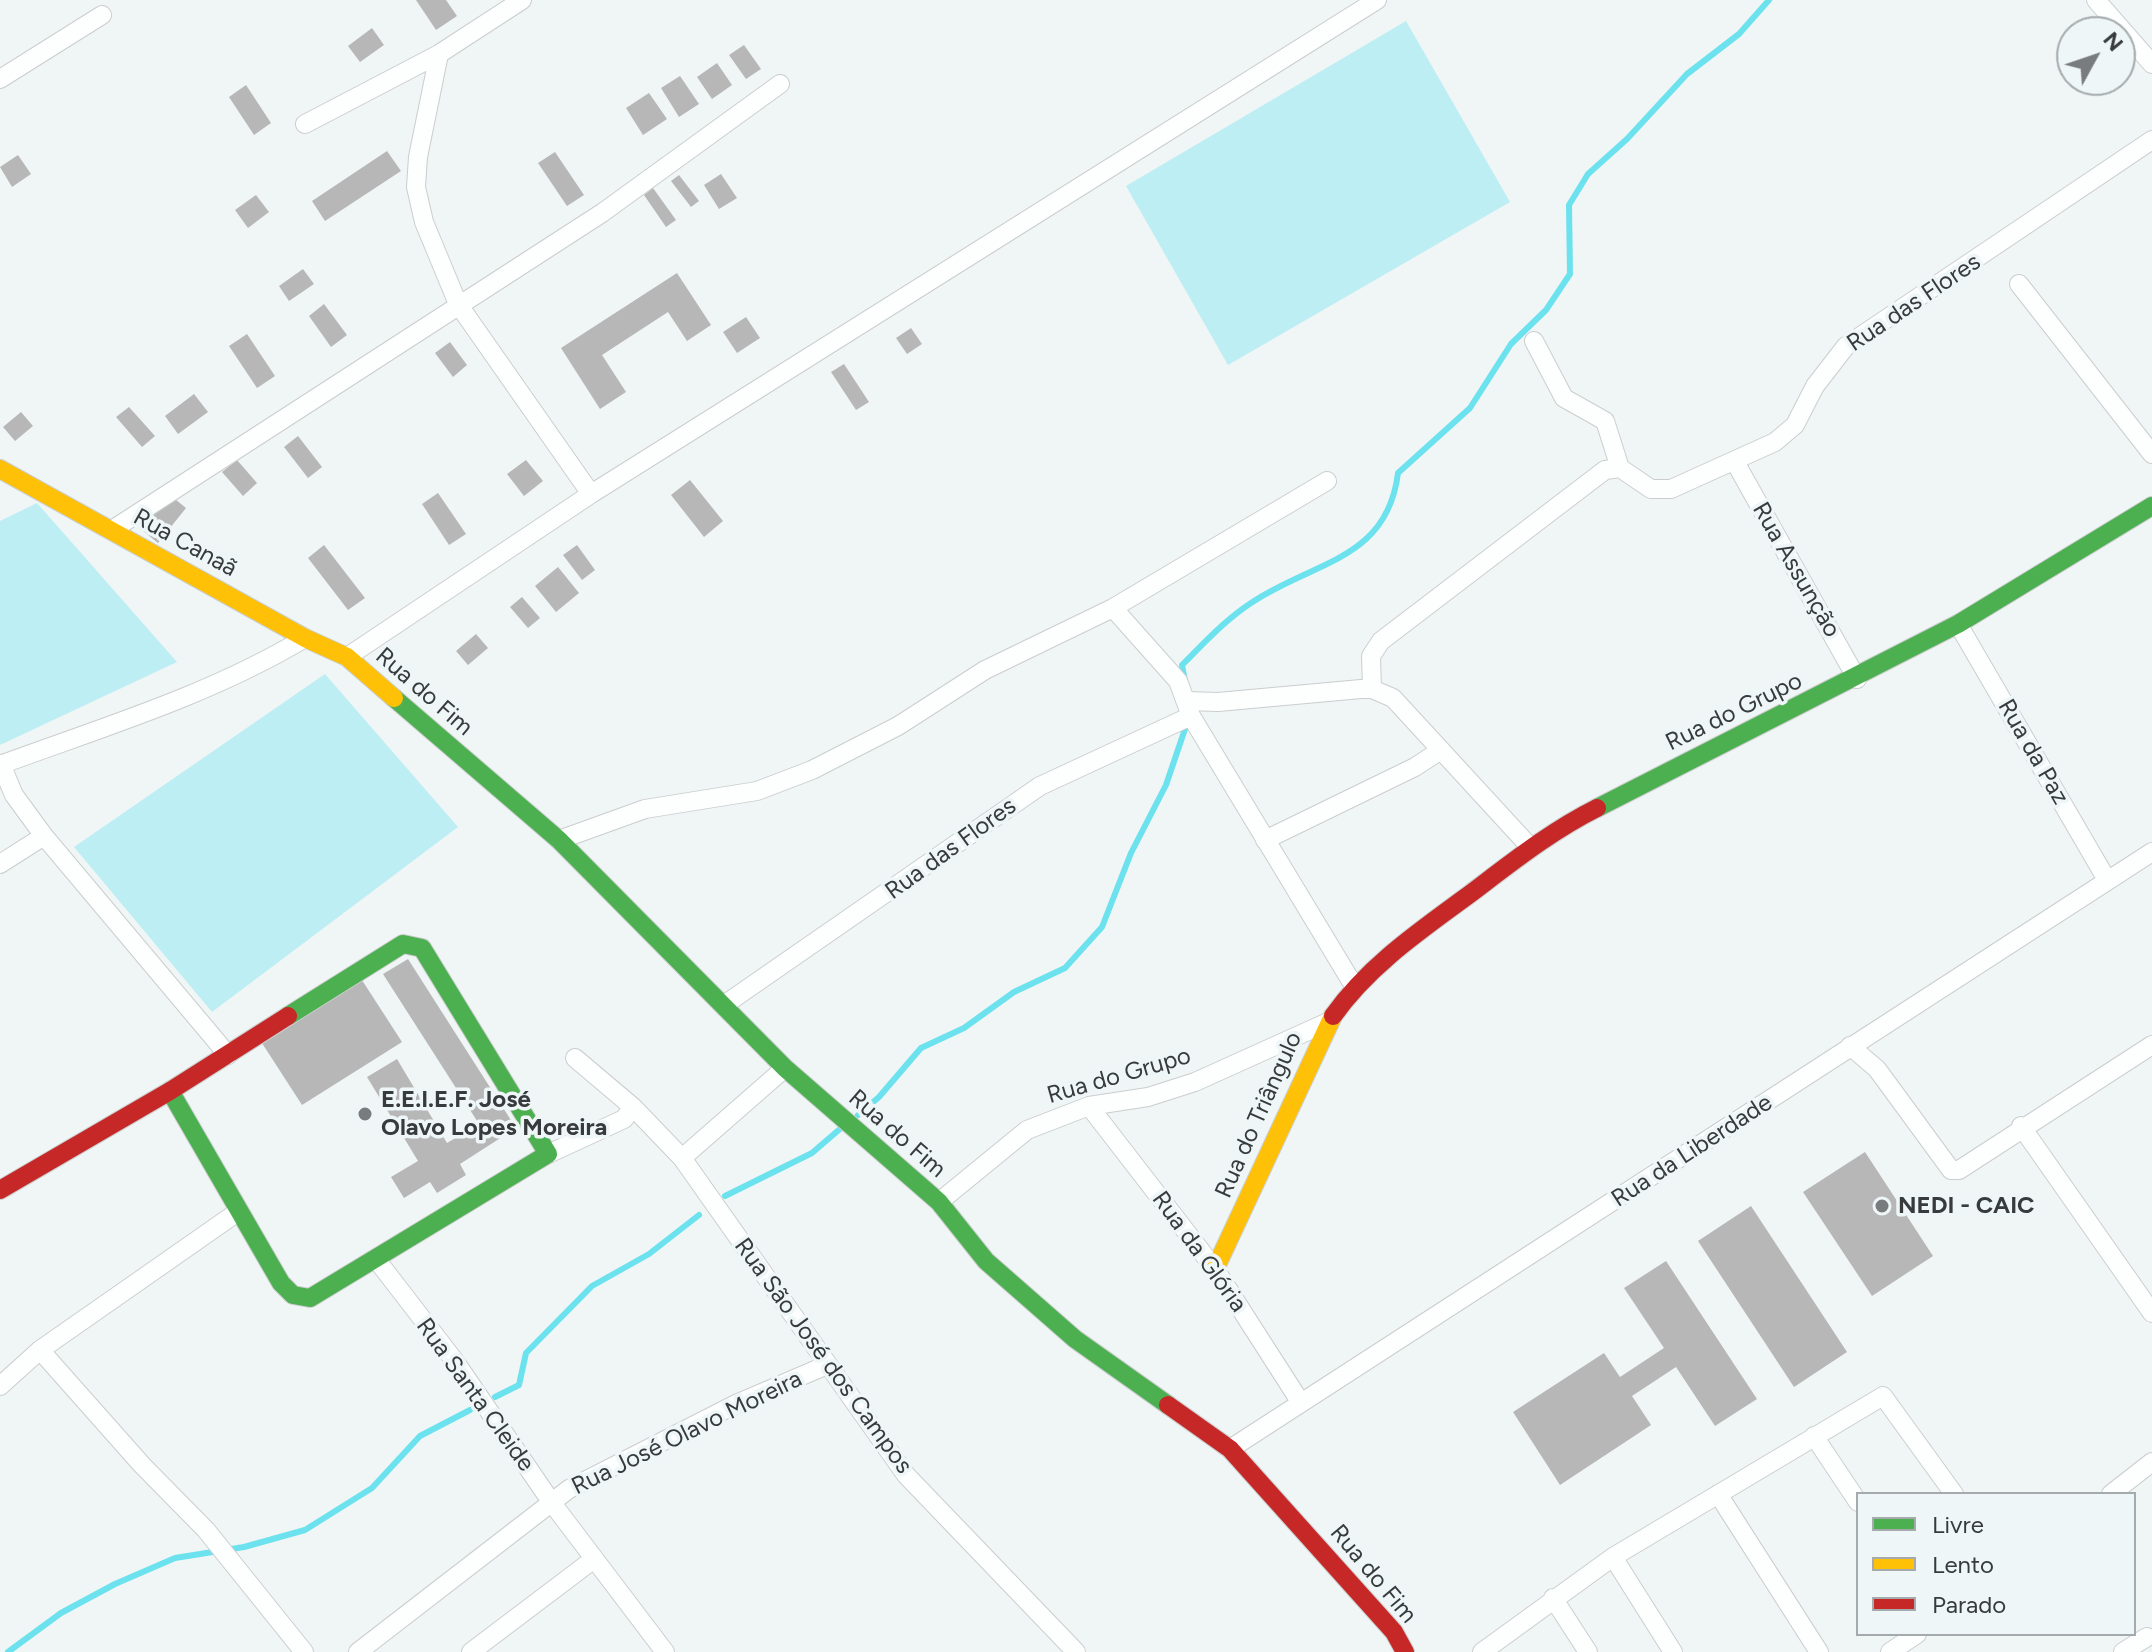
<!DOCTYPE html>
<html>
<head>
<meta charset="utf-8">
<style>
	body { margin:0 }
	#map { position:relative; width:2152px; height:1652px; overflow:hidden; background:#f0f5f5; font-family:Figtree,sans-serif }
	canvas { display:block }
	.legend { position:absolute; left:1856px; top:1492px; width:280px; height:144px; box-sizing:border-box; background:#eef6f7; border:2px solid #a5abac; margin:0; padding:10px 14px; list-style:none; font-size:24px; color:#383b3c }
	.legend li { display:flex; align-items:center; gap:16px; height:40px }
	.legend b { width:40px; border:2px solid #a5abac }
	.north { position:absolute; left:2056px; top:16px; width:80px; height:80px; box-sizing:border-box; background:#eef6f7; border:2px solid #a5abac; border-radius:50%; rotate:50deg; font-size:22px; font-weight:700; line-height:32px; text-align:center; color:#383b3c }
	.north::after { content:''; display:block; margin:auto; width:28px; height:36px; background:#787c7d; clip-path:polygon(50% 0,100% 100%,50% 72%,0 100%) }
</style>
</head>
<body>
<div id="map">
<canvas width="2152" height="1652"></canvas>
<ul class="legend">
<li><b style="height:10px;background:#4caf50"></b>Livre</li>
<li><b style="height:10px;background:#ffc107"></b>Lento</li>
<li><b style="height:10px;background:#c62828"></b>Parado</li>
</ul>
<div class="north">N</div>
</div>
<script>
const context = document.querySelector('canvas').getContext('2d');
context.lineJoin = 'round';
function paint(path, color) {
  context.fillStyle = color;
  context.fill(path, 'evenodd');
}
function strokePath(path, color, width, dash) {
  context.strokeStyle = color;
  context.lineWidth = width;
  context.lineCap = dash ? 'butt' : 'round';
  context.setLineDash(dash || []);
  context.stroke(path);
}
function label(font, color, halo, rows, align = 'center') {
  context.font = font + ' Figtree,sans-serif';
  context.lineWidth = 7;
  context.setLineDash([]);
  context.textBaseline = 'middle';
  context.strokeStyle = halo;
  context.fillStyle = color;
  for (const [text, x, y, turn = 0] of rows) {
    context.save();
    context.translate(x, y);
    context.rotate((+turn || 0) * Math.PI / 180);
    context.textAlign = isNaN(turn) ? turn : align;
    if (halo) context.strokeText(text, 0, 0);
    context.fillText(text, 0, 0);
    context.restore();
  }
}
paint(new Path2D(`
	M1406 21 1510 202 1228 365 1126 186Z
	M37 503 177 662 0 745V521Z
	M325 674 458 827 212 1012 74 847Z`), '#bdeef4');
strokePath(new Path2D(`
	M1185 681 1182 665C1204 643 1225 620 1251 603 1313 561 1387 561 1398 473L1470 408 1511 344 1546 310 1570 274 1569 205 1588 174 1627 139 1687 74 1739 34 1769 0
	M858 1115 879 1097 921 1048 964 1028 1014 992 1065 968 1102 927 1131 853 1166 785 1185 729
	M725 1196 812 1153 841 1128
	M495 1397 519 1385 526 1353 592 1286 649 1254 699 1215
	M8 1652 61 1613 115 1584 175 1558 244 1547 305 1530 372 1488 420 1436 470 1410`), '#6ce2ee', 6);
paint(new Path2D(`
	M416 0H446L457 16 436 30Z
	M372 28 384 45 360 62 348 46Z
	M744 45 761 69 746 79 729 55Z
	M717 63 732 85 712 99 697 77Z
	M680 76 699 104 679 117 661 88Z
	M246 85 271 123 254 135 229 97Z
	M649 93 667 119 643 135 626 108Z
	M387 151 401 171 325 221 312 201Z
	M555 152 584 195 567 206 538 163Z
	M18 155 31 174 12 187 0 167Z
	M721 174 737 198 719 209 704 185Z
	M679 175 699 201 691 207 671 181Z
	M653 188 676 220 666 227 644 195Z
	M256 195 269 212 248 228 235 210Z
	M303 269 314 284 289 301 279 286Z
	M677 273 711 325 687 341 668 312 602 355 626 392 600 409 561 348Z
	M324 304 347 335 331 347 309 316Z
	M746 317 760 338 737 353 723 332Z
	M911 328 922 344 907 354 896 338Z
	M247 334 275 376 257 388 229 346Z
	M450 342 467 365 453 377 435 353Z
	M844 364 869 402 856 410 831 372Z
	M194 394 208 412 178 434 165 416Z
	M129 407 155 436 142 447 116 417Z
	M21 412 33 426 15 441 3 427Z
	M298 436 322 467 308 478 284 447Z
	M237 460 257 483 243 496 222 472Z
	M526 460 543 481 524 496 507 474Z
	M690 480 723 521 704 537 671 495Z
	M438 493 466 534 449 545 422 504Z
	M170 495 186 508 158 543 142 530Z
	M324 545 365 598 348 610 308 558Z
	M577 545 595 570 582 580 563 555Z
	M558 567 579 593 556 612 535 586Z
	M522 597 540 618 528 628 510 607Z
	M476 634 488 648 468 665 456 651Z
	M408 959 516 1128 460 1164 466 1175 437 1193 430 1182 404 1198 391 1177 418 1161 367 1077 397 1059 447 1143 479 1124 383 974Z
	M360 977 402 1042 302 1105 260 1040Z
	M1865 1152 1933 1256 1872 1296 1803 1192Z
	M1751 1206 1847 1352 1794 1387 1698 1241Z
	M1666 1261 1757 1399 1715 1426 1676 1367 1632 1396 1651 1425 1560 1485 1513 1412 1604 1353 1620 1377 1664 1348 1624 1288Z`), '#b7b7b8');
const street = new Path2D(`
	M2096 0 2152 64
	M439 54 418 157 416 187 424 222 458 304 591 494
	M0 79 102 15
	M305 124 439 54 522 0
	M2019 284 2152 454
	M1534 341 1564 398 1605 421 1620 468
	M1735 462 1857 679
	M112 530 602 213 780 84
	M1113 608 1327 481
	M1958 624 2107 880
	M347 657 591 494 1377 0
	M1372 689 1371 656 1381 641 1605 470 1620 468 1651 489H1671L1775 442 1795 425 1815 386 1846 346 2152 140
	M1186 701 1218 702 1361 689H1372L1393 698 1531 848
	M1 764 14 795 44 836 228 1055
	M0 765C103 727 210 695 305 638
	M559 840 645 809 757 791 812 770 898 726 985 670 1113 608 1178 681 1191 716 1354 986
	M1265 840 1415 767 1441 750
	M0 864 44 836
	M724 1005 1040 786 1191 716
	M1850 1046 1877 1069 1951 1170H1959L2152 1045
	M575 1058 633 1107 682 1158 906 1475 1076 1652
	M1089 1106 1215 1269 1301 1403
	M2021 1126 2152 1313
	M548 1154 624 1119 633 1107
	M682 1158 785 1068
	M939 1202 1027 1130 1089 1106 1148 1097 1195 1082 1328 1022
	M376 1259 454 1360 552 1503 665 1652
	M40 1350 142 1465 206 1530 304 1652
	M0 1386 40 1350 239 1211
	M1814 1436 1858 1502
	M1230 1449 2152 852
	M1718 1494 1819 1652
	M2111 1494 2152 1462
	M1613 1557 1883 1396 1954 1494
	M1553 1598 1588 1652
	M358 1652 569 1489 736 1404 827 1365
	M471 1652 594 1559
	M1482 1652 1613 1557 1673 1652
	M1890 1652 1917 1634
	M2123 1652 2147 1637`);
const fast = new Path2D(`
	M394 698 559 840 785 1068 939 1202 986 1261 1075 1339 1168 1405
	M1597 808 1958 624 2152 506
	M170 1091 281 1283 293 1295 310 1298 548 1154 422 948 403 944 288 1016`);
const slow = new Path2D(`
	M0 469 305 638 347 657 394 698
	M1215 1269 1333 1016`);
const jam = new Path2D(`
	M1333 1016C1368 966 1421 930 1470 894 1511 863 1551 831 1597 808
	M0 1190 170 1091 288 1016
	M1168 1405 1230 1449 1394 1632 1405 1652`);
strokePath(street, '#cbcece', 20);
strokePath(fast, '#cbcece', 20);
strokePath(slow, '#cbcece', 20);
strokePath(jam, '#cbcece', 20);
strokePath(street, '#fdfefe', 18);
strokePath(fast, '#4caf50', 18);
strokePath(slow, '#ffc107', 18);
strokePath(jam, '#c62828', 18);
for (const [x, y, r, color] of [
	[365,1114,8,"#787c7d"],
	[1882,1206,8,"#787c7d"]
]) {
  const dot = new Path2D();
  dot.arc(x, y, r, 0, 2 * Math.PI);
  context.fillStyle = color;
  context.fill(dot);
  strokePath(dot, '#eef6f7', 3);
}
label('24px', '#383b3c', '#eef6f7', [
	["Rua das Flores",1914,303,-34],
	["Rua Canaã",185,543,29],
	["Rua Assunção",1796,570,60],
	["Rua do Fim",424,692,41],
	["Rua do Grupo",1734,712,-26],
	["Rua da Paz",2033,752,60],
	["Rua das Flores",951,849,-36],
	["Rua do Grupo",1119,1076,-16],
	["Rua do Triângulo",1259,1115,-66],
	["Rua do Fim",897,1134,41],
	["Rua da Liberdade",1692,1151,-33],
	["Rua da Glória",1199,1252,54],
	["Rua São José dos Campos",823,1356,54],
	["Rua Santa Cleide",475,1395,54],
	["Rua José Olavo Moreira",687,1433,-26],
	["Rua do Fim",1373,1574,50]
]);
label('bold 24px', '#383b3c', '#eef6f7', [
	["E.E.I.E.F. José",381,1100],
	["Olavo Lopes Moreira",381,1128],
	["NEDI - CAIC",1898,1206]
], 'left');
</script>
</body>
</html>
